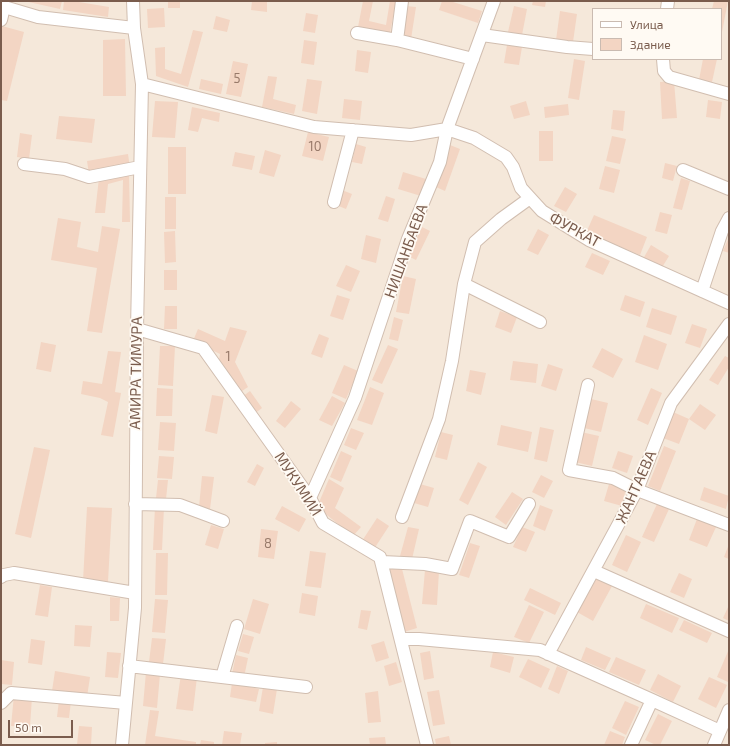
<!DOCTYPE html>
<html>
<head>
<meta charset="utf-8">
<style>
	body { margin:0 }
	#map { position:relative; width:730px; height:746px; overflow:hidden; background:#fdf6ec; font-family:"Exo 2",sans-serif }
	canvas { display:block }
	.frame { position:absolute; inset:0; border:2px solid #7a5c4d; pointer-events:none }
	.legend { position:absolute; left:592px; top:8px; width:130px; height:52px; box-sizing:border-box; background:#fffaf3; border:1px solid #cabbb1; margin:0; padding:5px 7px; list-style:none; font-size:12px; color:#7a5c4d }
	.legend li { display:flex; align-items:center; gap:8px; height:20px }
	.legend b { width:20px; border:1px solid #cabbb1 }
	.scale { position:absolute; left:8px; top:720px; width:65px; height:18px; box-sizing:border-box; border:2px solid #7a5c4d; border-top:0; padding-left:5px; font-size:12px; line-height:14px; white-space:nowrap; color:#7a5c4d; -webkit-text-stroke:3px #fffaf3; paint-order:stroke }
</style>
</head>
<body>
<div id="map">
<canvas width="730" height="746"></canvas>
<div class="frame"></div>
<ul class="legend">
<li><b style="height:5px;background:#fff"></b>Улица</li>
<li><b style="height:11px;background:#f3d5c3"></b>Здание</li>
</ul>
<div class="scale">50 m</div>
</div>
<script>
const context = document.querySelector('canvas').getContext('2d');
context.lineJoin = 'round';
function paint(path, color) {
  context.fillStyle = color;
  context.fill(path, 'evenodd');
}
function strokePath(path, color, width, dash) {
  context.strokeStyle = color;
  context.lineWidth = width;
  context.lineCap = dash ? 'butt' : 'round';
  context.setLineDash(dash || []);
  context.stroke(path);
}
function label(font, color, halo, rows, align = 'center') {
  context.font = font + ' "Exo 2",sans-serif';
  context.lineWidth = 3.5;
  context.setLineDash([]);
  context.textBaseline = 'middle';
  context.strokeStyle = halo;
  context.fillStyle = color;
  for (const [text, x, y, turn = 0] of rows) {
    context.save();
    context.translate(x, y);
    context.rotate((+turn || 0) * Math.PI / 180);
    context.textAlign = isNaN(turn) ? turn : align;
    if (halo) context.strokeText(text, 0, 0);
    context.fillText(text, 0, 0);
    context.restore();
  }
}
paint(new Path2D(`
	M1 1H729V745H1ZM593 9H721V59H593Z`), '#f5e8da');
paint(new Path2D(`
	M24 1H62L60 9Z
	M64 1H73L109 7 108 17 63 10Z
	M168 1H180V8H168Z
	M252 1H267V12L251 10Z
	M363 1H373L369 21 386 25 390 1H396L390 33 358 27Z
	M442 1H453V2L482 11 478 23 439 10Z
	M533 1H546L545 7 532 5Z
	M714 1H728L722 32 721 9H712Z
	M406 6 416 7 411 39 402 38Z
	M514 6 527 9 522 35 508 32Z
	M164 8 165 27 148 28 147 9Z
	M560 11 577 14 573 42 556 40Z
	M306 13 318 15 315 33 303 31Z
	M216 16 230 20 227 32 213 29Z
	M2 26 24 32 7 101 1 100Z
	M193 30 203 32 188 87 156 76 155 48 165 47V69L181 74Z
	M125 39 126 96H103V40Z
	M304 40 317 42 314 65 301 63Z
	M507 45 522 47 519 65 504 63Z
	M357 50 371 52 368 73 355 71Z
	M574 59 585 61 579 100 568 98Z
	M703 59H717L712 82 699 80Z
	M233 61 248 64 241 97 226 94Z
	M268 76 277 77 273 99 296 105 294 114 262 107Z
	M201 79 223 84 221 94 199 89Z
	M307 79 322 81 317 114 302 111Z
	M674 81 677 118 662 119 660 82Z
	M344 99 362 101 360 120 342 118Z
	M708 100 722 102 720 119 706 117Z
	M155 101 178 102 175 138 152 137Z
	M526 101 530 115 514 119 510 106Z
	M568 104 569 115 545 118 544 107Z
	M192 107 220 113 219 122 202 118 198 132 188 130Z
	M613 110 625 111 623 131 611 129Z
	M59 116 95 119 92 143 56 139Z
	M539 131H553V161H539Z
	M308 132 329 137 323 161 302 156Z
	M20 133 32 135 29 159 17 157Z
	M612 136 626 139 620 164 606 161Z
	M356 144 366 147 362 164 352 162Z
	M450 145 460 149 445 191 436 187Z
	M168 147H186V194H168Z
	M265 150 281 155 274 177 259 173Z
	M235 152 255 156 252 170 232 166Z
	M128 154 130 168 89 174 87 161Z
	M665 163 677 166 673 181 662 178Z
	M605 166 620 170 614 193 599 189Z
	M403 172 426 179 421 196 398 189Z
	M129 173 130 222H122L123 180 108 184 105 213H95L99 178Z
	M681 178 690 181 682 210 673 208Z
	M565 187 577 194 566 212 554 206Z
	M342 190 352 194 346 209 336 205Z
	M386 196 395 199 388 222 378 219Z
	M165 197H176V229H165Z
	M660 212 672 215 667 234 655 231Z
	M594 215 647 237 640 255 586 233Z
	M58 218 81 222 77 247 98 252 102 226 120 229 102 333 87 331 97 268 51 260Z
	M422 227 430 231 416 260 408 256Z
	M538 229 549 235 538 255 527 250Z
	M175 231 176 262 165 263 164 232Z
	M366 235 381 239 376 263 361 259Z
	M729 237V253L723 251Z
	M651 245 669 256 661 269 643 259Z
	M592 253 610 261 603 275 585 267Z
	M346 265 360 271 351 292 336 286Z
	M164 270H177V290H164Z
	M403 276 416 279 409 314 396 312Z
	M337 295 350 299 343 320 330 316Z
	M625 295 645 302 640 317 620 310Z
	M165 306H177V329H164Z
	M652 308 677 316 671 335 646 327Z
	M500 311 517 317 511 333 495 327Z
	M394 317 403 320 398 341 389 339Z
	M692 324 707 329 700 348 685 343Z
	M230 327 247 331 235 362 248 387 242 391 219 360 220 354 193 341 198 329 225 341Z
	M319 334 329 338 322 358 311 354Z
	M644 335 667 344 658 370 635 362Z
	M41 342 56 345 51 372 36 369Z
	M388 345 398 349 382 384 372 380Z
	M160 346H175L173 386 158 385Z
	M602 348 623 359 613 378 592 367Z
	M108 351 121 352 115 392 121 393 113 437 101 435 108 402 100 398 81 394 83 381 102 384Z
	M725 356 729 358V367L718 385 709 380Z
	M513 361 538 364 536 383 510 380Z
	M548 364 563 369 556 391 541 386Z
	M344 365 358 371 346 399 332 393Z
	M470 370 486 373 481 395 466 391Z
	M370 387 384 393 372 425 357 420Z
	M157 388 173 389 172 416H156Z
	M651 388 662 393 648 425 637 420Z
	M250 391 262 408 254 414 242 397Z
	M212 395 224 397 217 434 205 431Z
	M332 396 345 403 332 426 319 420Z
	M591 399 608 403 601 432 584 428Z
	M291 401 301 409 285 428 276 421Z
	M700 404 716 415 705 430 689 419Z
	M673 412 689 419 679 444 663 438Z
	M160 422 176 423 174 451 158 450Z
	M501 425 532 432 528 452 497 445Z
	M540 427 554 430 547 462 534 459Z
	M351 428 364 433 356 450 344 445Z
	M441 432 453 435 447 460 435 457Z
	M581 432 599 436 592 466 575 462Z
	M664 446 676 451 660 491 648 486Z
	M34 447 50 450 31 538 15 534Z
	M341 451 352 456 341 482 330 477Z
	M618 451 633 456 627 473 612 468Z
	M159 456 174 457 172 479 157 478Z
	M478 462 487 467 468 505 459 500Z
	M257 464 264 468 255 486 247 482Z
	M541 475 553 481 544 498 532 492Z
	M202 476 214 477 210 509 199 507Z
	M329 479 344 488 335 508 361 527 353 536 317 507Z
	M158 480H168L166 499 156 498Z
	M420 484 434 488 428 507 414 503Z
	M609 484 626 488 622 506 604 501Z
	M704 487 729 496 726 509 700 500Z
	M512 492 523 499 506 525 495 517Z
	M657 504 669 509 654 542 642 537Z
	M540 505 553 510 545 531 533 526Z
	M155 506 164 507 162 550H153Z
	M282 506 306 519 299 532 275 519Z
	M87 507 112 508 108 582 83 581Z
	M377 518 389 526 374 549 362 541Z
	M697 519 716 527 707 547 689 540Z
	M211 525 224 529 218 549 205 545Z
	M408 527 419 529 412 559 400 556Z
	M522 527 535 532 526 552 513 547Z
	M261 529 278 531 274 559 258 557Z
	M626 535 641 542 627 572 612 565Z
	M470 543 480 546 469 578 459 575Z
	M729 544V559L724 557Z
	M310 551 326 553 321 588 305 586Z
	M156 553H168L167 595H155Z
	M401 565 417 628 404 632 387 569Z
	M425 570 439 571 437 605 422 604Z
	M679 573 692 579 684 598 670 592Z
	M596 577 612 586 593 621 577 612Z
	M40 585 52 587 48 617 35 615Z
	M530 588 561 603 555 615 524 600Z
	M302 593 318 596 315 616 299 613Z
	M110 597 120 598 119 621H110Z
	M155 599 168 600 165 633 152 632Z
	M253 599 269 604 260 634 244 629Z
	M646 604 679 618 672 633 640 618Z
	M529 605 544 612 529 643 514 637Z
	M729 605V621L723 618Z
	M361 610 371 611 367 630 358 628Z
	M684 620 712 633 707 643 679 630Z
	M75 625 92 626 90 647 74 646Z
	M243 634 254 637 249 654 238 651Z
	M152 638 166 639 163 664 149 662Z
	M31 639 45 641 42 665 28 663Z
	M384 641 389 658 376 662 371 645Z
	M586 647 611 658 605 670 581 660Z
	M729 649V680L728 682 717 677Z
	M430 651 434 678 424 680 420 653Z
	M107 652 121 653 118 678 105 677Z
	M493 652 514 657 510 673 490 667Z
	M236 655 248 658 244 677 232 674Z
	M616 657 646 670 639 685 609 672Z
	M528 659 550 669 541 688 519 677Z
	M1 660 14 662 12 685 1 684Z
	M396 662 402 682 389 686 384 666Z
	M557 666 568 671 559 694 548 689Z
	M55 671 90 677 87 697 52 691Z
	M146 672 160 674 157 708 143 706Z
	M181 674 197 677 193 711 176 709Z
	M658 674 681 686 673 702 650 690Z
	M709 677 727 685 716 708 698 699Z
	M232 683 259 689 256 702 230 697Z
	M263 687 277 689 273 714 259 711Z
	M439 690 445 724 433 726 427 692Z
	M378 691 381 722 368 723 365 693Z
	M14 695 32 697 30 727 11 726Z
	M59 700 71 701 69 718 57 717Z
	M625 701 639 707 626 735 612 728Z
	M150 710 159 711 155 736 196 742V745H145Z
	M658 714 672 721 660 745H656L645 740Z
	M79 726 92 727 91 745H77Z
	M224 731 242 733 240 745H222Z
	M610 731 625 737 622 745H604Z
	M449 736 451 745H436L435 739Z
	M385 737 386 745H370L369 738Z
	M201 740 214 742V745H200Z
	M277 742V745H265V743Z`), '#f3d5c3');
const minor = new Path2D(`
	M1 6 38 17 134 28
	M667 9 668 1
	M1 20 4 7
	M357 33 397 40 473 59
	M482 35 567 47 593 49
	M397 40 402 1
	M663 59 664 71 669 77 729 94
	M142 84 314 127 411 135 447 129 474 138 506 157 513 167 521 188 542 211 589 240 729 303
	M24 164 65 169 89 177 140 167
	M683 170 729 189
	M530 198 501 219 475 242 464 284 540 322
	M334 202 353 130
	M702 291 722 231 729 218
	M137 329 203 348 310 498 323 523 380 557 427 745
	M588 385 569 470 613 478 637 490 729 525
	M310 498 355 398 408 239 440 162 447 129 494 1
	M135 504 180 505 223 521
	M402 517 439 419 452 361 464 284
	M382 562 425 564 452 569 470 521 509 537 529 504
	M594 571 729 631
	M1 577 4 575 14 573 135 593
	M401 639H419L540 650 652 700 720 731
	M548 654 637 490 671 403 729 324
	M129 666 306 687
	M222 677 237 626
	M1 703 11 693 126 703
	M122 745 135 608 137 329 142 84 134 28 133 1
	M631 745 652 700
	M714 745 729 710`);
strokePath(minor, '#d1beb0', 14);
strokePath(minor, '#fff', 12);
label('13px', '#987a6a', null, [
	["5",237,79],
	["10",315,147],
	["1",228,357],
	["8",268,544]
]);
label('15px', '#7a5c4d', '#fffaf3', [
	["ФУРКАТ",575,230,29],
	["НИШАНБАЕВА",406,251,-70],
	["АМИРА ТИМУРА",136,373,-89],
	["МУКУМИЙ",298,484,57],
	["ЖАНТАЕВА",636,487,-66]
]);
</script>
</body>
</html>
